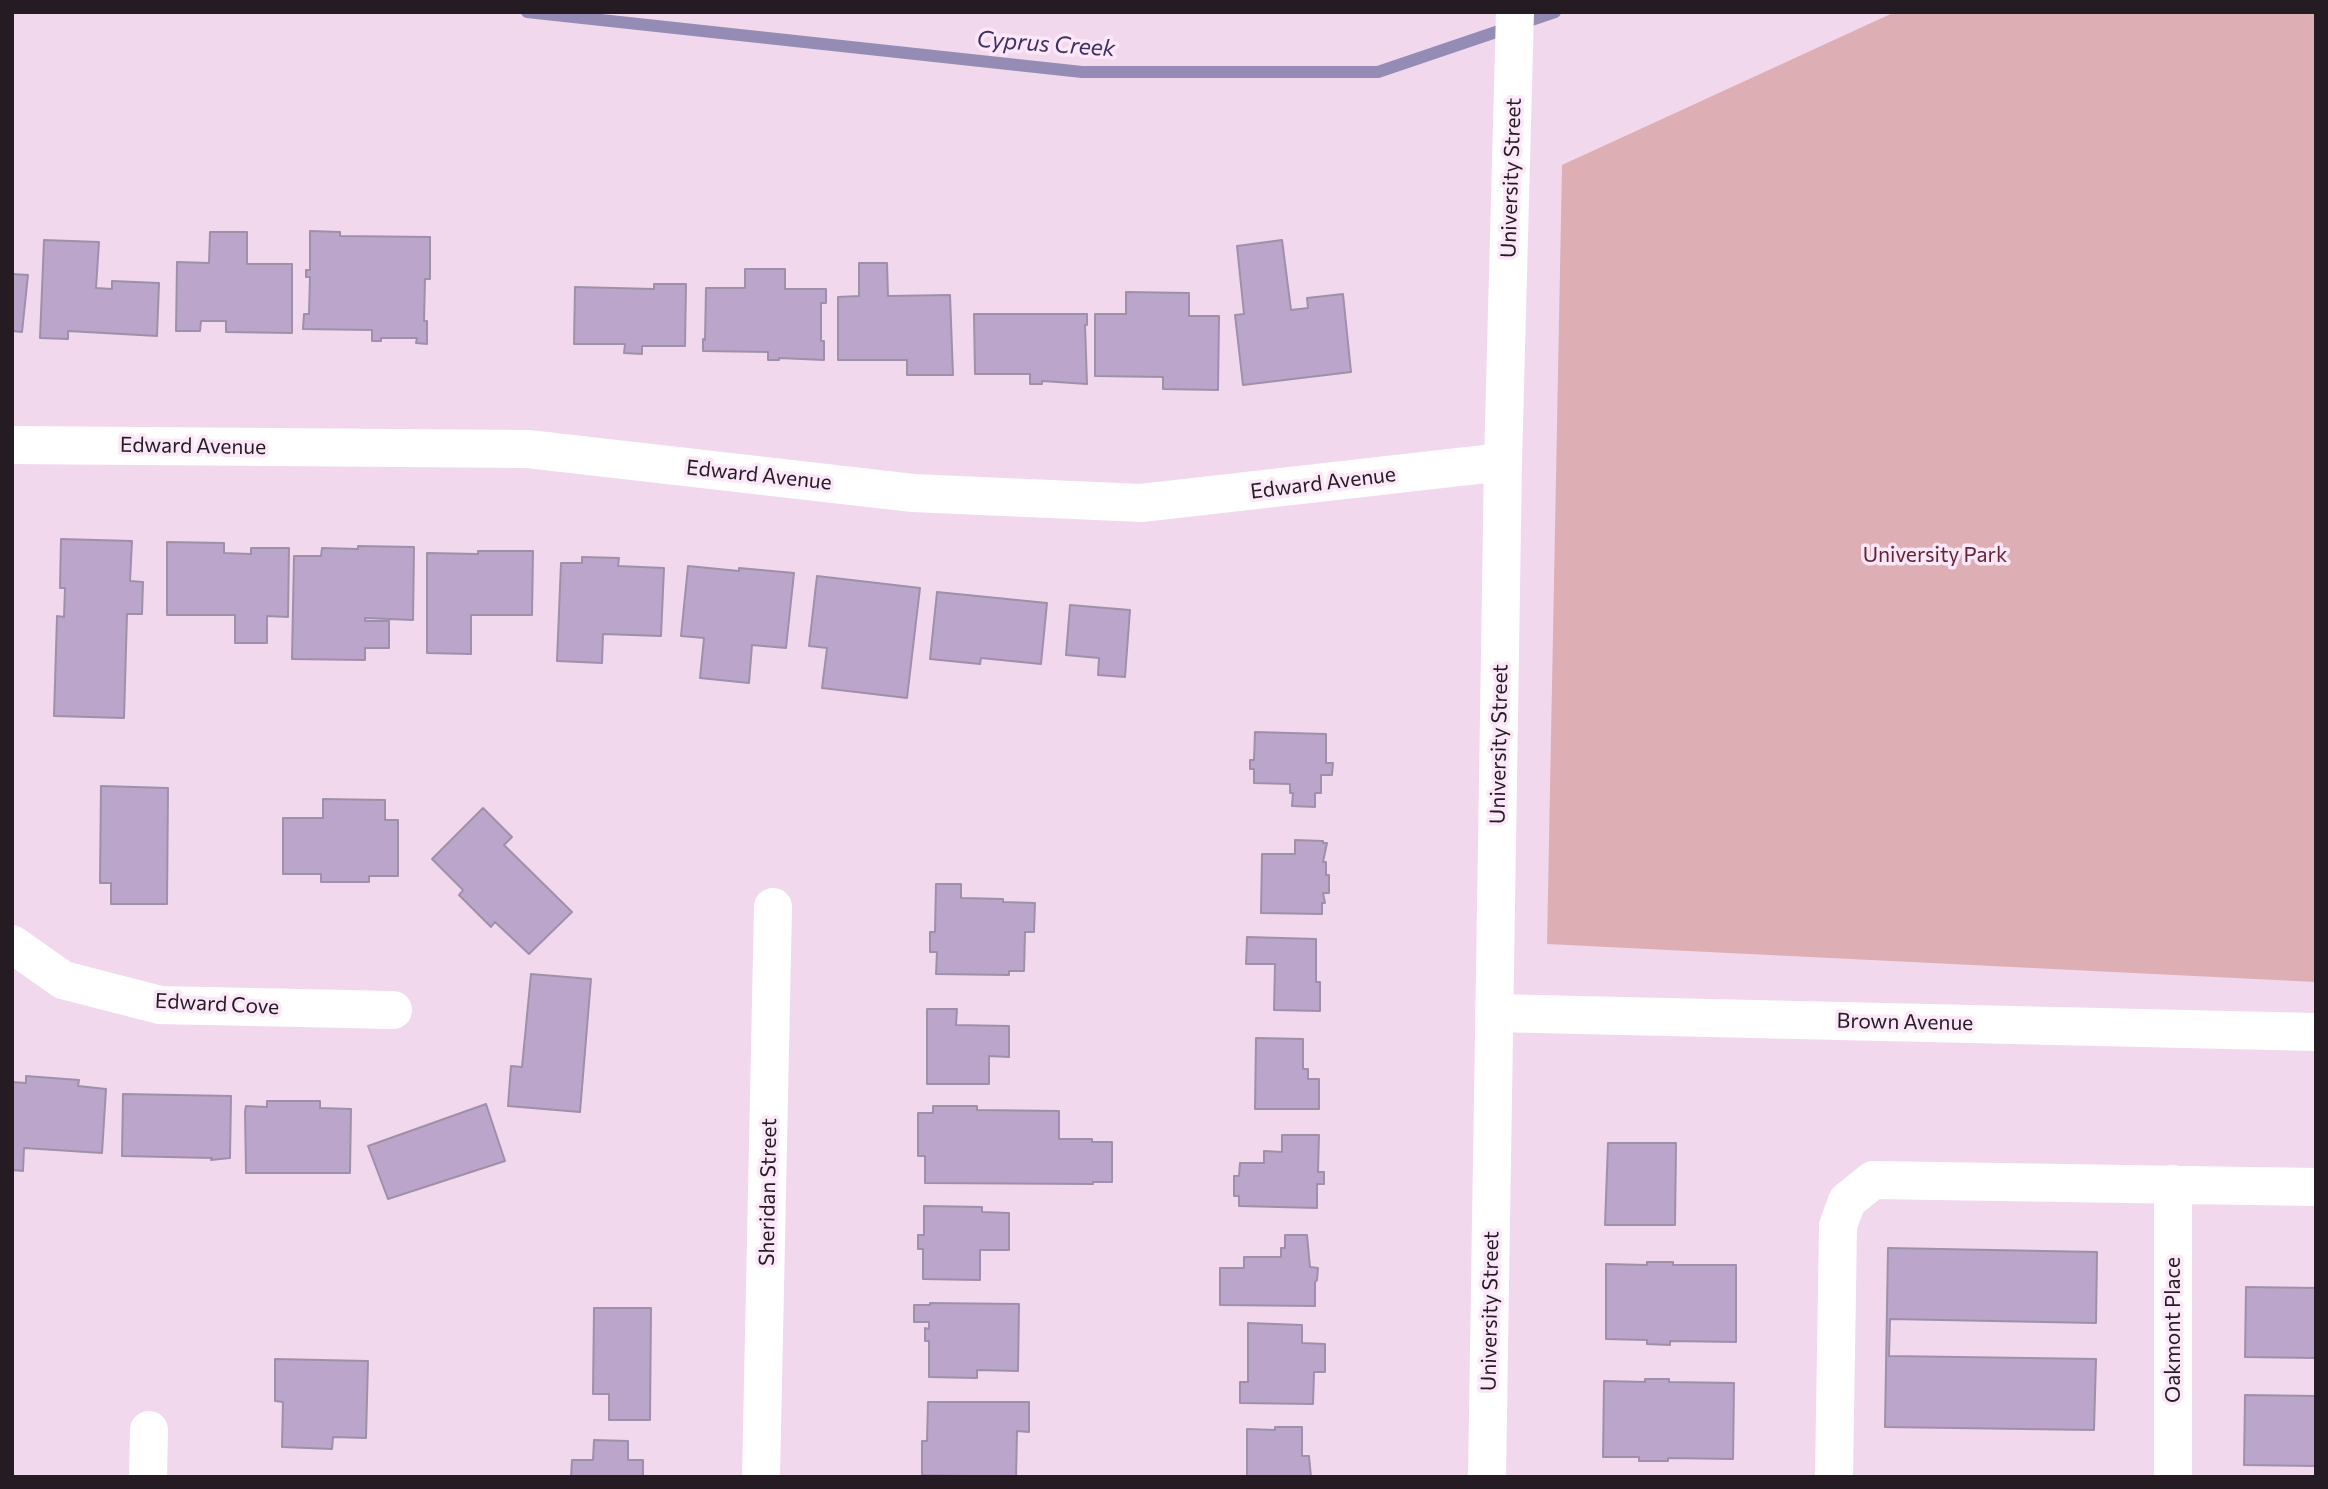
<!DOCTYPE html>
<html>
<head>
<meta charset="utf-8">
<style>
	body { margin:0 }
	#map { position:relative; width:2328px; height:1489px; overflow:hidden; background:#f2d8ed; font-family:Commissioner,sans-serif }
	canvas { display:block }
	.frame { position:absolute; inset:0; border:14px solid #241b23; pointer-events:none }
</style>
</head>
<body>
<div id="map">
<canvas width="2328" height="1489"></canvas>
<div class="frame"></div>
</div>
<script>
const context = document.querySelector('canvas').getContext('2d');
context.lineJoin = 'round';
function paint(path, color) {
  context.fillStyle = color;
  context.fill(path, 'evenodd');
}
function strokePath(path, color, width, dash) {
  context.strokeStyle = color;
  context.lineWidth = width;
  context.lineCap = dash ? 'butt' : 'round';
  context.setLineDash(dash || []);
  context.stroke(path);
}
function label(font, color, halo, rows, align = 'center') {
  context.font = font + ' Commissioner,sans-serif';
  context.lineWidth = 7;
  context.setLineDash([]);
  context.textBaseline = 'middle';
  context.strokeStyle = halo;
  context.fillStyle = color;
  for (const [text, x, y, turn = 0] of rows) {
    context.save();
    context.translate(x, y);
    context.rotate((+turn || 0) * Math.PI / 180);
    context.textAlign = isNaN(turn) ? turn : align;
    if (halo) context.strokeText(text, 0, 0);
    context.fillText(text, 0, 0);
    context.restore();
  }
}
paint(new Path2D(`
	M1895 12H2316V982L1547 944 1562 165Z`), '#ddaeb4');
strokePath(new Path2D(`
	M527 12 1082 72H1378L1555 12`), '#948cb4', 12);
const building = new Path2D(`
	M310 231 340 232V236L430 237V279H425L424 321H427V344L416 343 417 338H381V341H372V330L303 329 304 314H309L310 277H306V270H310Z
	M210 232H247V264H292V333L226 332V321H201L200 331H176L177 262 209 263Z
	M44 240 99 242 96 288 112 289V281L159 283 157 336 68 331V339L40 338Z
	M1282 240 1291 310 1308 308 1307 298 1343 294 1351 372 1243 385 1235 315 1244 314 1237 246Z
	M859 263H887L888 296 950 295 953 375H907V360H838V297L859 296Z
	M745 269H785V289H826V303H821V341H824V360L779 358V360H768V352L703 351V339L705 340 706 288H745Z
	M12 274 28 275 22 332 12 331Z
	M654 284H686L685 346H642V354L624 353 625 344H574L575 287 654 289Z
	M1126 292 1189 293V316H1219L1218 390 1163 389V377L1095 376V314H1126Z
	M974 314H1087V325H1085L1087 384 1042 381V384H1030V374H975Z
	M61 539 132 541 130 581 143 582 142 614H127L124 718 54 716 57 616 64 617 65 588H60Z
	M167 542 224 543V553L251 554V548H289L288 617 267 616V643H235V615H167Z
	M358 546 414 547 413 620 365 618V621H389V648H365V660L292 659 294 556H321L322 548 358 549Z
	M478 551H533L532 615H471V654L427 653V553L478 554Z
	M582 557 619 558 618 566 664 568 661 636 603 634 602 663 557 661 561 563H582Z
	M688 566 739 571V568L794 573 786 648 752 645 749 683 700 678 704 638 681 636Z
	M817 576 920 588 907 698 822 688 827 648 809 646Z
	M937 592 1047 603 1041 664 981 658 980 664 930 659Z
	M1070 605 1130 610 1125 677 1098 675 1099 658 1066 655Z
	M1255 732 1326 734V763H1333L1332 775H1321V793H1315V807L1292 806 1293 793H1290V784L1254 783V769H1250V760H1254Z
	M101 786 168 788 167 904H111V883H100Z
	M323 799 385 800V820H398V876H369V882H321V874H283V818H323Z
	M483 808 512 837 504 845 572 912 529 954 495 922 491 927 459 895 463 890 432 859Z
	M1295 840 1323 841V843H1327L1323 862H1326V875H1329V893H1323L1325 903H1322V914L1261 913 1262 854H1295Z
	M936 884H961V898L1003 899V902L1035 903 1034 932H1025L1024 971H1009V975L936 974 937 952H930V932H935Z
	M1247 937 1316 939V982H1320V1011L1274 1010 1275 964H1246Z
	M531 974 591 979 580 1112 508 1106 511 1066 522 1067Z
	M927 1009H957L956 1025 1009 1026V1057L989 1056V1084H927Z
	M1256 1038 1303 1039V1069H1308V1079H1319V1109H1255Z
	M26 1076 79 1080 78 1086 106 1089 102 1153 24 1148 23 1171 12 1170V1082L26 1083Z
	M123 1094 231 1096 230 1158 211 1160 212 1158 122 1156Z
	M267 1101H320V1108L351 1109 350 1173H246L245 1112 246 1106 267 1107Z
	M486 1104 505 1161 388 1199 368 1146Z
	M933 1106H977V1110L1059 1111V1139H1092V1142H1112V1182H1093V1184L925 1183V1156H918V1113H933Z
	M1282 1135H1319L1318 1172H1324V1184H1317V1208L1239 1206V1196H1234V1176H1239L1240 1163H1264V1151L1282 1152Z
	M1608 1143H1676L1675 1225H1605Z
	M924 1206 982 1207V1212L1009 1213V1250H980V1280L923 1279V1249H918V1235H924Z
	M1285 1235H1307L1310 1267 1318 1268 1317 1280 1315 1282V1306L1220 1305V1268H1244V1257H1281V1248H1285Z
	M1888 1248 2097 1252 2096 1323 1890 1319 1889 1356 2096 1359 2094 1430 1885 1427Z
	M1647 1262H1673V1265H1736V1342L1670 1341V1345L1647 1344V1340L1606 1339V1264L1647 1265Z
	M2246 1287 2316 1288V1358L2245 1357Z
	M930 1303 1019 1304 1018 1371 977 1370V1378L929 1377V1341H925V1328L929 1329V1322H914V1305H930Z
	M594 1308H651L650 1420H609V1394H593Z
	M1248 1323 1302 1325V1343L1325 1344V1372H1314L1313 1404 1240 1403V1382H1248Z
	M275 1359 368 1361 366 1438 333 1437 332 1449 282 1447 283 1402 275 1401Z
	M1645 1379H1669V1382L1734 1383 1733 1459 1668 1458V1461H1639V1457H1603L1604 1381 1645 1382Z
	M2245 1395 2316 1396V1466L2244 1465Z
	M928 1402H1029V1432L1017 1431 1016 1477 922 1475V1441H927Z
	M1275 1427H1302V1456H1309L1311 1477H1247V1429L1275 1430Z
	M594 1440 628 1441V1460H643V1477H571L572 1460H593Z`);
paint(building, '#bca5cb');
strokePath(building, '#9f90a9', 2);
strokePath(new Path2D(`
	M12 445 528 449 913 493 1141 503 1503 462
	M12 944 63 980 160 1005 393 1010
	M1494 1013 2316 1032
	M148 1477 149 1430
	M761 1477 773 907
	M1834 1477 1838 1226 1847 1201 1873 1180 2316 1187
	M2173 1477V1184`), '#fff', 38);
strokePath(new Path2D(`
	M1487 1477 1503 462 1515 12`), '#fff', 38);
label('21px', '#241b23', '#fce7f8', [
	["University Street",1511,178,-88],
	["Edward Avenue",193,446,1],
	["Edward Avenue",759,475,6],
	["Edward Avenue",1323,483,-7],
	["University Street",1499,744,-89],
	["Edward Cove",217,1004,3],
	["Brown Avenue",1905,1022,1],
	["Sheridan Street",768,1192,-89],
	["University Street",1490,1311,-89],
	["Oakmont Place",2173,1330,-90]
]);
label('21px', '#622531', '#fce7f8', [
	["University Park",1935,555]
]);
label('italic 23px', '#3e3065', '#fce7f8', [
	["Cyprus Creek",1046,44,4]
]);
</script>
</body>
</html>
